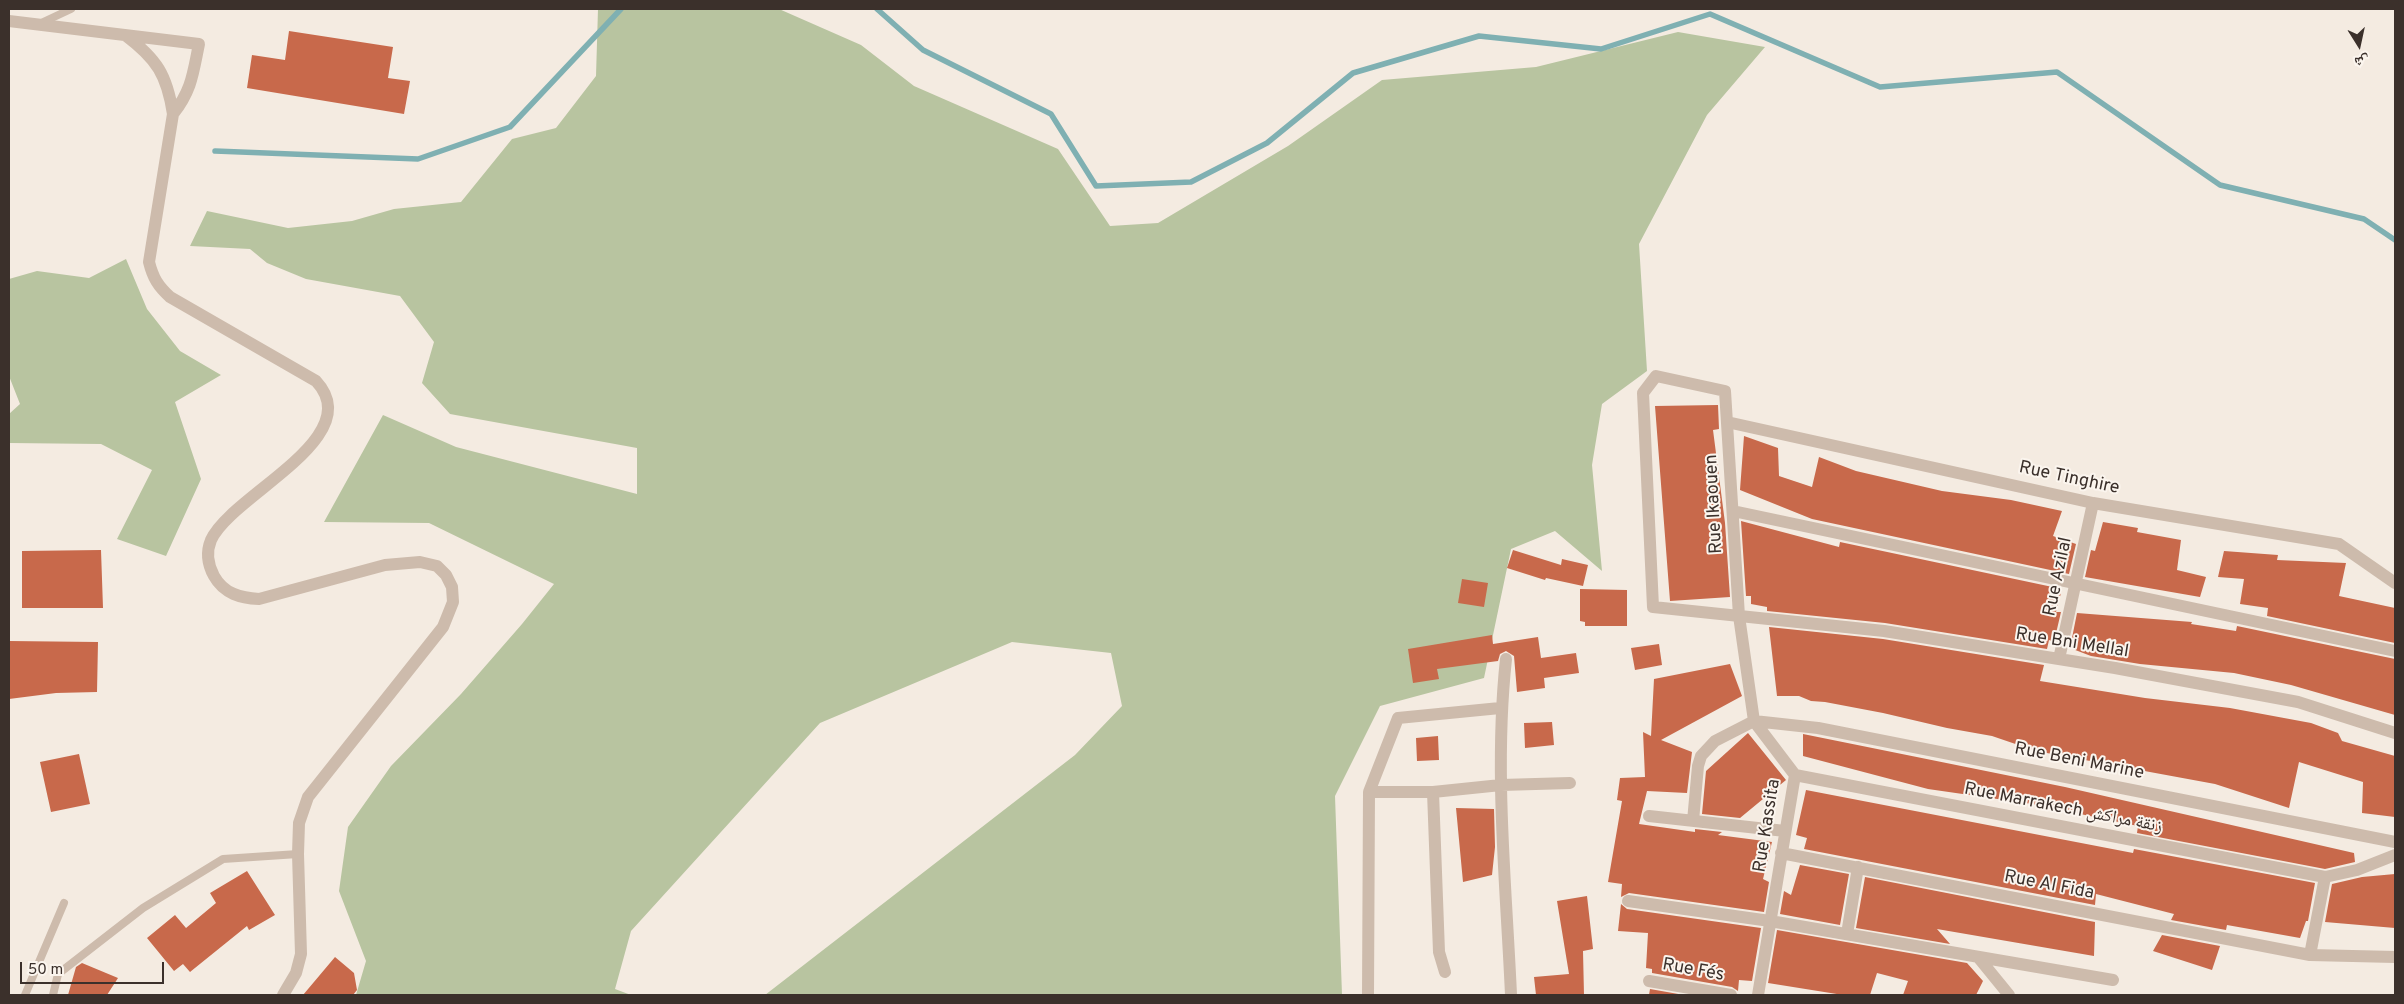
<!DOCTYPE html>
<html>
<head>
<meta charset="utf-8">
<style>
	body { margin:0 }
	#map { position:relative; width:2404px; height:1004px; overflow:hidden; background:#f4ebe1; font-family:Overpass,"Noto Naskh Arabic",sans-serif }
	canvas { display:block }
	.frame { position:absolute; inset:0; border:10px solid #3b302b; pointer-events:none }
	.north { position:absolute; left:2334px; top:20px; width:50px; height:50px; -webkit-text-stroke:4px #fbf5ee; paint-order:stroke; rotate:170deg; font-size:14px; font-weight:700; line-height:20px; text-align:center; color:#3b302b }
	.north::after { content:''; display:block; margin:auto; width:18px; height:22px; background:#3b302b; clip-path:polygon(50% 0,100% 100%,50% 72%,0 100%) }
	.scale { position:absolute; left:20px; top:962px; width:144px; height:22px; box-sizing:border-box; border:2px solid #3b302b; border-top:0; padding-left:6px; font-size:15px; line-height:18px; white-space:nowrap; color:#3b302b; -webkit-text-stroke:4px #fbf5ee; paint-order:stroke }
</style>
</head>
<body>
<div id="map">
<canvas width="2404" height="1004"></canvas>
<div class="frame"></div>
<div class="north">ش</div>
<div class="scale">50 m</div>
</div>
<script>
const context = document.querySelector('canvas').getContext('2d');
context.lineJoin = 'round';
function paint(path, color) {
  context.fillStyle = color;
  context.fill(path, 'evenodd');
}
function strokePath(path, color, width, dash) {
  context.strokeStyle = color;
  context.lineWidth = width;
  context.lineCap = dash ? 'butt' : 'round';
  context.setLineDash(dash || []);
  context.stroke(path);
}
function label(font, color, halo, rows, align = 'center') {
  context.font = font + ' Overpass,"Noto Naskh Arabic",sans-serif';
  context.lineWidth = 4;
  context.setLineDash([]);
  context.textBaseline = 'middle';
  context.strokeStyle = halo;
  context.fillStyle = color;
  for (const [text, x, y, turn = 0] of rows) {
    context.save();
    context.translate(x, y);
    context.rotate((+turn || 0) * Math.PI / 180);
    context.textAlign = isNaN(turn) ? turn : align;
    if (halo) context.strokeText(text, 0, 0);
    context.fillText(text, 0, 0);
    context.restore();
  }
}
paint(new Path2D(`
	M598 9H779L861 45 914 86 1058 149 1110 226 1158 223 1288 146 1382 80 1536 67 1678 32 1765 47 1707 115 1639 244 1647 371 1602 404 1592 465 1602 571 1555 531 1511 549 1484 678 1380 706 1335 796 1342 995H765L1075 755 1122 706 1111 653 1012 642 820 723 631 931 615 989 631 995H356L366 961 339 891 348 827 391 766 461 694 522 624 554 584 429 523 324 522 383 415 456 447 637 494V448L450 414 422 383 434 342 400 296 306 279 267 263 250 249 190 246 207 211 288 228 352 221 394 209 461 202 512 139 556 128 596 76Z
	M126 259 147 309 180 351 221 375 175 402 201 479 166 556 117 539 152 470 101 444 9 443V414L20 404 9 376V279L37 271 89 278Z`), '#b8c4a0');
strokePath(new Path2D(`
	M877 9 923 50 1051 114 1096 186 1191 182 1267 143 1353 73 1479 36 1601 49 1710 14 1880 87 2057 72 2220 185 2364 219 2395 240
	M215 151 418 159 510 127 621 9`), '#7fb0b2', 5.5);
paint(new Path2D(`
	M289 31 393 47 388 78 410 81 404 114 247 88 252 55 285 60Z
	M1718 405 1719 429 1713 430 1725 523 1730 597 1670 601 1655 406Z
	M1744 436 1778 448 1779 476 1812 487 1819 457 1856 471 1942 491 2011 500 2062 511 2053 536 2076 544 2069 574 1812 519 1740 490Z
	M1741 521 1839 547 1840 542 2062 589 2056 612H2061L2054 642 2049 640 2047 649 1885 623 1767 611V607L1751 604V596H1746Z
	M2103 522 2138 528 2137 532 2181 540 2177 570 2206 577 2200 597 2085 577 2091 550 2095 551Z
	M101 550 103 608H22V551Z
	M1513 550 1561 565 1562 559 1588 565 1583 586 1546 578 1545 580 1507 568Z
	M2224 551 2278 555 2277 560 2346 563 2339 596 2395 608V643L2267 616 2268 608 2240 604 2244 579 2218 577Z
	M1462 579 1488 583 1484 607 1458 603Z
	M1580 589 1627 590V626H1585V622L1580 621Z
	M2077 613 2192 622 2191 624 2236 631 2237 626 2395 659V715L2291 685 2234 673 2140 664 2091 656 2070 648Z
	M1769 627 1883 639 2044 665 2040 681 2145 698 2230 708 2311 723 2338 733 2342 741 2395 756V817L2362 813 2363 782 2299 762 2289 808 2215 784 2036 751 1992 736 1947 728 1883 713 1825 702 1811 701 1799 696H1777Z
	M1492 635 1493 644 1538 637 1541 658 1576 653 1579 673 1544 678 1545 688 1517 692 1514 656 1506 651 1500 654 1498 661 1437 669 1439 679 1413 683 1408 649Z
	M9 641 98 642 97 692 56 693 9 699Z
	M1659 644 1662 665 1635 670 1631 648Z
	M1730 664 1742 696 1661 740 1692 752 1687 793 1647 791 1639 824 1695 832V829L1722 832 1718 835 1772 842 1763 879 1769 882 1764 912 1629 893 1621 897 1622 884 1608 882 1622 801 1617 800 1620 778 1645 777 1643 732 1651 736 1654 679Z
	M1552 722 1554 745 1525 748 1524 723Z
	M1748 733 1786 780 1740 818 1702 814 1706 771Z
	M1803 734 2065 787 2354 853 2355 862 2325 869 2137 833 2138 826 2032 804 1928 789 1803 756Z
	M1438 736 1439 760 1417 761 1416 738Z
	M79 754 90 804 51 812 40 762Z
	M1806 790 2133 853 2134 849 2315 883 2308 921H2306L2300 938 2227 925 2226 930 2171 920 2174 914 2096 894 2095 905 1804 849 1807 838 1796 835Z
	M1456 808 1494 809 1495 847 1492 875 1463 882Z
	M1800 865 1849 874 1840 925 1780 914 1784 891 1791 895Z
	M247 871 275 915 249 930 247 926 190 972 183 964 174 971 147 938 175 915 186 928 216 903 210 893Z
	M2395 874V928L2325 922 2332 884 2362 877Z
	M1865 877 2095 922 2094 956 1937 929 1950 944 1856 928Z
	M1587 896 1593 949 1583 951 1584 995H1536L1534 977 1569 974 1557 901Z
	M1621 904 1627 909 1761 928 1752 981 1739 980 1738 991 1732 987 1652 973V969L1646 968 1648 933 1618 931Z
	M1777 930 1967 963 1983 981 1976 995H1903L1908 981 1877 973 1870 995H1843L1768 983Z
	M2162 935 2220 946 2212 970 2153 951Z
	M335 957 354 973 357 990 353 995H303Z
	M82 963 118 978 107 995H68L76 967Z
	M1650 989 1684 995H1649Z`), '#c8694b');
strokePath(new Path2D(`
	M39 24 71 9
	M25 995 64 903
	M53 995 58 974 143 908 223 859 298 854`), '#cdbbac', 8);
strokePath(new Path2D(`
	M9 21 199 44C193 73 192 90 173 114
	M125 35C157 59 167 75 173 114L149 262C153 278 158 286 170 297L316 381C369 438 231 495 211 540 206 552 208 565 214 576 224 594 241 598 259 599L385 565 420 562 437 566 446 575 452 587 453 602 443 627 308 797 299 823 298 854 301 954 296 973 283 995
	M1727 422 2093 503 2339 544 2395 583
	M1733 511 2395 651
	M1506 659C1494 770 1506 883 1511 995
	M2059 659 2093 503
	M1795 775 2325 877 2357 870 2395 855
	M1369 792 1398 718 1500 708
	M1433 792 1439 952 1445 972
	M1649 816 1785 831
	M1693 821 1698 766 1701 756 1715 741 1754 721 1818 728 2395 842
	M1781 853 2310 955 2395 957
	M1628 901 1770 921 2113 980
	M1847 934 1858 867
	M2310 955 2325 877
	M1978 957 2009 995
	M1649 981 1731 995
	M1368 995 1369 792H1433L1501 785 1570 783
	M1758 995 1795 775 1754 721 1739 616 1725 391 1656 376 1643 393 1653 607 1884 631 2115 668 2298 702 2395 733`), '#cdbbac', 12);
label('18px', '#3b302b', '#fbf5ee', [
	["Rue Tinghire",2069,479,12],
	["Rue Ikaouen",1715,504,-93],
	["Rue Azilal",2059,577,-78],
	["Rue Bni Mellal",2072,644,9],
	["Rue Beni Marine",2079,762,11],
	["Rue Marrakech زنقة مراكش",2063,809,11],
	["Rue Kassita",1768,826,-81],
	["Rue Al Fida",2049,886,11],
	["Rue Fés",1693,971,10]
]);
</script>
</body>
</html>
